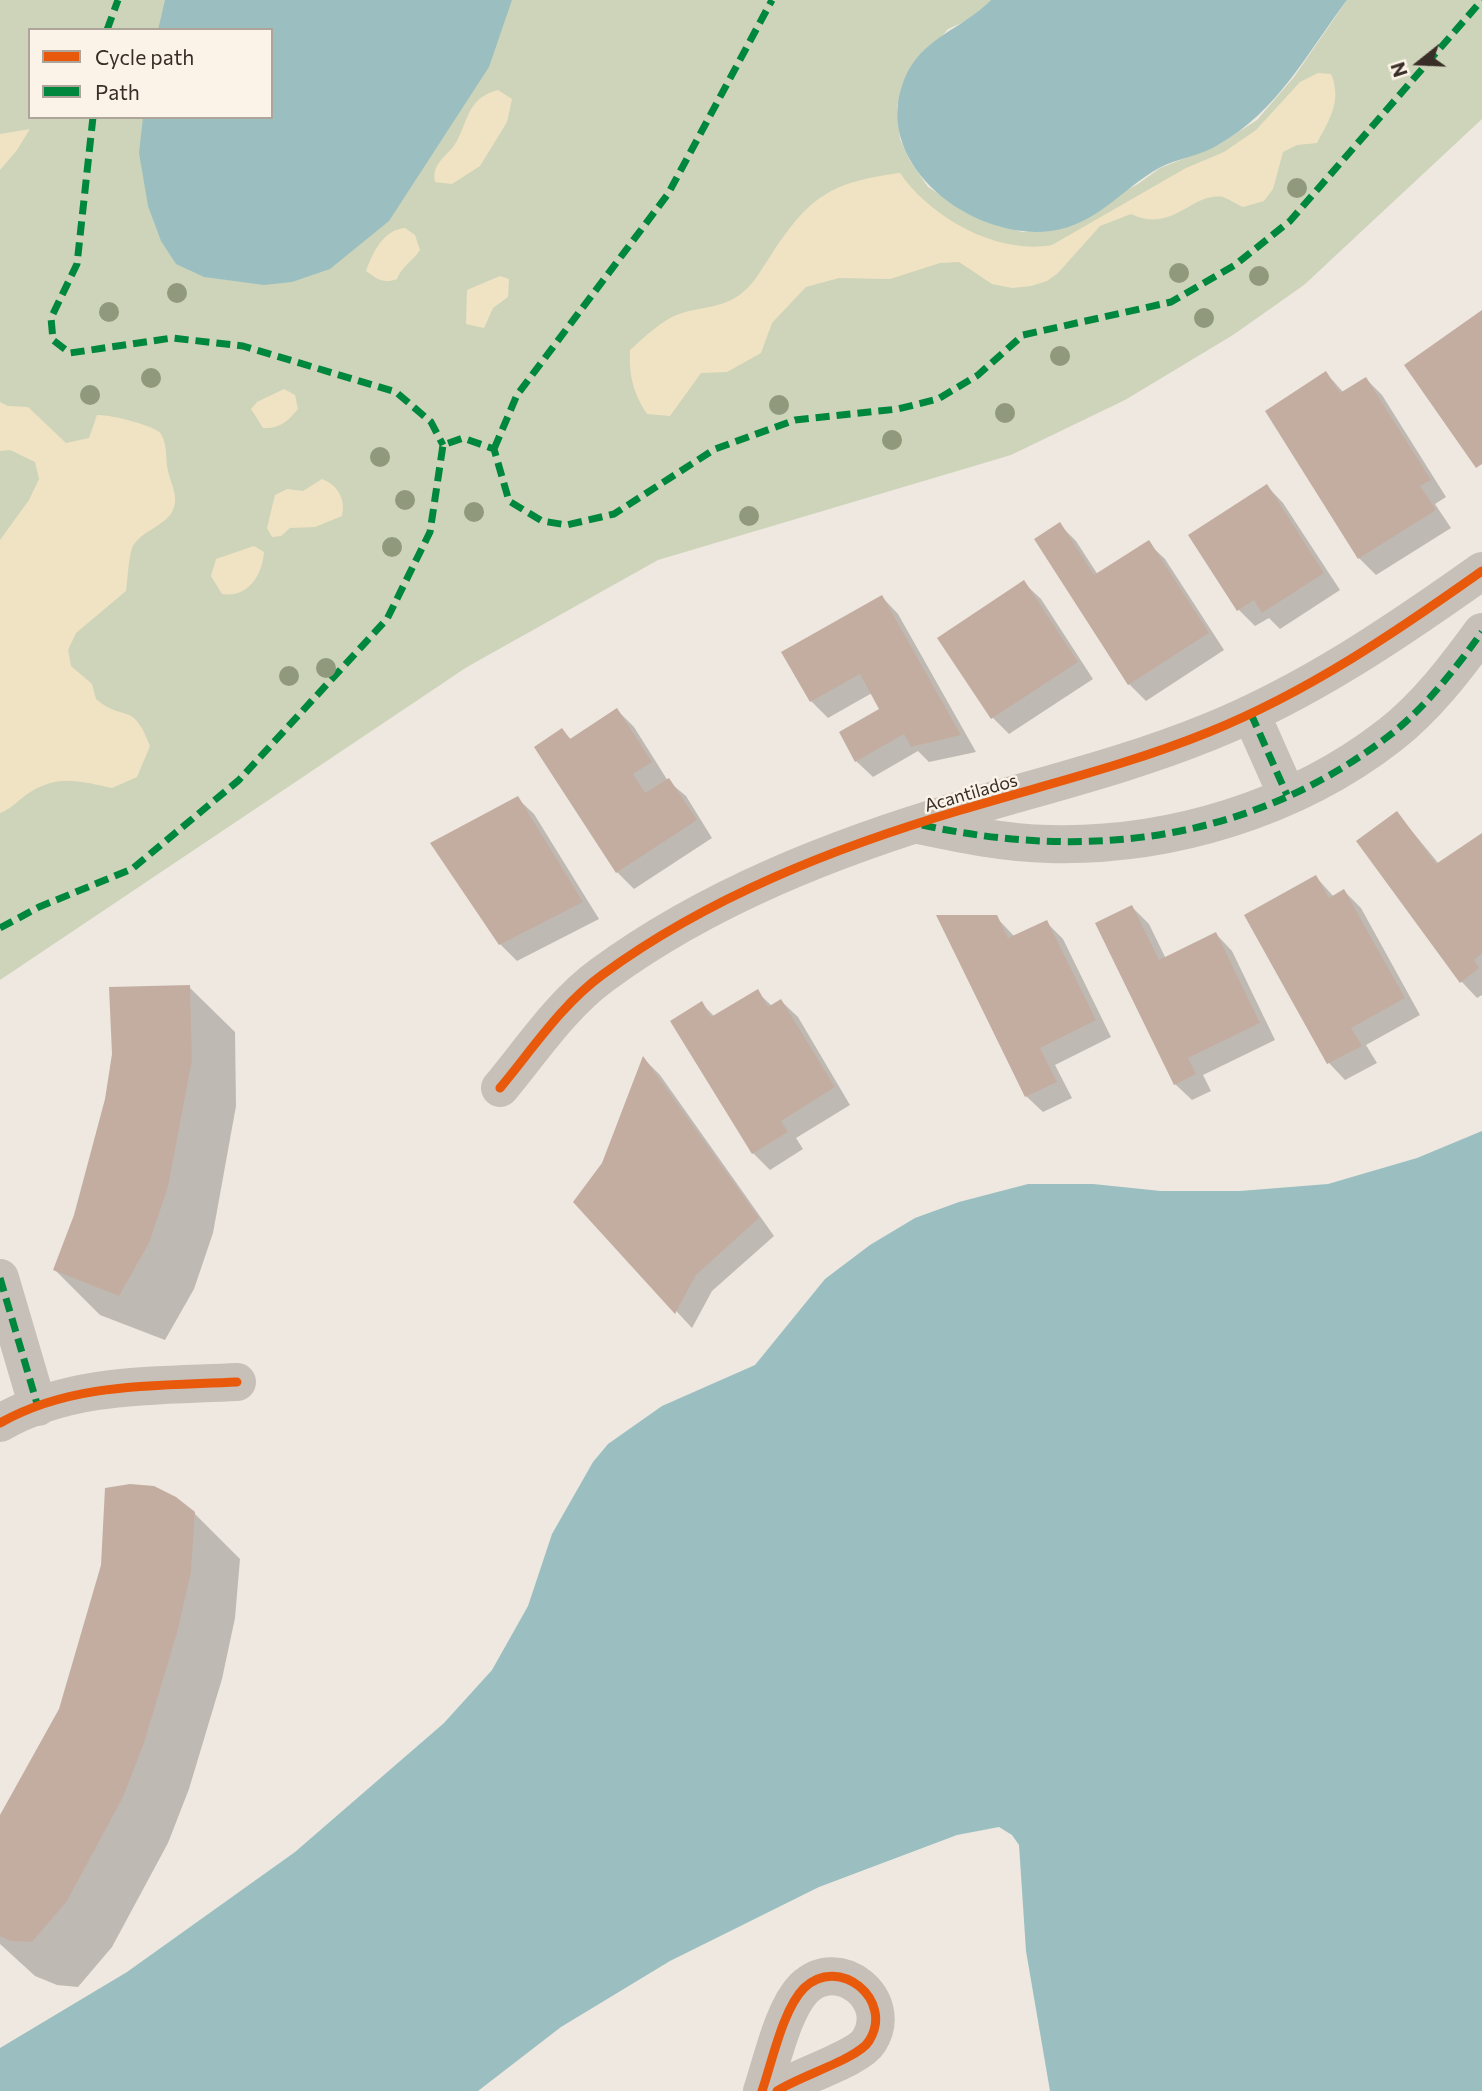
<!DOCTYPE html>
<html>
<head>
<meta charset="utf-8">
<style>
	body { margin:0 }
	#map { position:relative; width:1482px; height:2091px; overflow:hidden; background:#eee8e0; font-family:Commissioner,sans-serif }
	canvas { display:block }
	.legend { position:absolute; left:28px; top:28px; width:245px; height:91px; box-sizing:border-box; background:#fbf3e7; border:2px solid #ada49a; margin:0; padding:9px 12px; list-style:none; font-size:21px; color:#382d27 }
	.legend li { display:flex; align-items:center; gap:14px; height:35px }
	.legend b { width:35px; border:2px solid #ada49a }
	.north { position:absolute; left:1384px; top:28px; width:70px; height:70px; -webkit-text-stroke:5px #fbf3e7; paint-order:stroke; rotate:252deg; font-size:19px; font-weight:700; line-height:28px; text-align:center; color:#382d27 }
	.north::after { content:''; display:block; margin:auto; width:24px; height:32px; background:#382d27; clip-path:polygon(50% 0,100% 100%,50% 72%,0 100%) }
</style>
</head>
<body>
<div id="map">
<canvas width="1482" height="2091"></canvas>
<ul class="legend">
<li><b style="height:9px;background:#e8590c"></b>Cycle path</li>
<li><b style="height:9px;background:#00873e"></b>Path</li>
</ul>
<div class="north">N</div>
</div>
<script>
const context = document.querySelector('canvas').getContext('2d');
context.lineJoin = 'round';
function paint(path, color) {
  context.fillStyle = color;
  context.fill(path, 'evenodd');
}
function strokePath(path, color, width, dash) {
  context.strokeStyle = color;
  context.lineWidth = width;
  context.lineCap = dash ? 'butt' : 'round';
  context.setLineDash(dash || []);
  context.stroke(path);
}
function label(font, color, halo, rows, align = 'center') {
  context.font = font + ' Commissioner,sans-serif';
  context.lineWidth = 5;
  context.setLineDash([]);
  context.textBaseline = 'middle';
  context.strokeStyle = halo;
  context.fillStyle = color;
  for (const [text, x, y, turn = 0] of rows) {
    context.save();
    context.translate(x, y);
    context.rotate((+turn || 0) * Math.PI / 180);
    context.textAlign = isNaN(turn) ? turn : align;
    if (halo) context.strokeText(text, 0, 0);
    context.fillText(text, 0, 0);
    context.restore();
  }
}
paint(new Path2D(`
	M0 0H991L975 17 948 29 904 81 897 107 900 139 910 161 928 187 976 217 1022 232 1051 231 1138 184 1160 168 1218 145 1257 120 1294 77 1347 0H1482V119L1304 285 1233 335 1125 400 1011 455 658 560 467 667 0 980ZM30 30H271V117H30Z`), '#ced4b9');
paint(new Path2D(`
	M1318 73 1331 74C1342 100 1330 119 1317 143L1297 145 1283 152 1273 189 1264 201 1243 207C1236 204 1229 199 1223 197 1191 192 1174 234 1131 214L1100 226 1058 273 1047 281 1031 286 1012 288 992 284 959 262 940 263 890 279 839 278 806 287 772 323 761 353 727 372 701 373 670 416 647 414C633 392 629 376 630 350 645 337 662 319 682 313 701 307 720 308 738 296 754 285 760 271 771 255 809 197 830 182 900 173 931 218 997 255 1052 245L1186 168 1224 152 1256 130 1300 82Z
	M498 90 512 99 507 122 480 166 452 184 435 182C431 161 450 156 458 139 469 116 470 97 498 90Z
	M30 129 17 150 0 170V134Z
	M405 228 415 235 420 250C413 261 401 267 397 279 383 284 377 279 366 271 373 252 383 230 405 228Z
	M500 276 509 279 508 297 493 308 484 328 466 324 467 290Z
	M284 389 295 395 298 409C288 421 280 429 263 428L251 409 257 402Z
	M0 402 8 406 28 407 66 443 89 438 97 415C109 414 157 426 161 434 168 446 165 459 168 471 171 485 180 497 172 512 163 527 139 532 132 548 128 561 128 577 126 591L76 633 68 650 71 666 92 684 96 699C124 723 133 700 150 746L137 777 112 788C83 782 60 774 32 791 20 798 13 808 0 813V540L29 500 39 479 35 462 10 450 0 451Z
	M322 479C337 485 346 498 342 516L315 527 290 528 281 536 272 537 267 528 275 495 287 489 303 491Z
	M254 546 264 552C262 576 248 598 222 594L211 576 216 559Z`), '#f0e3c4');
paint(new Path2D(`
	M165 0H512L489 67 389 221 330 269 292 282 264 285 204 277 176 264 161 241 148 206 139 153 143 117H271V30H158Z
	M991 0H1347C1307 53 1278 111 1218 145 1200 156 1178 158 1159 168 1122 189 1096 225 1051 231 973 241 870 165 904 80 921 37 962 30 991 0Z
	M1482 1131V2091H1050L1026 1951 1019 1845 1012 1835 999 1827 957 1835 819 1887 670 1961 561 2027 478 2091H0V2048L127 1972 295 1852 444 1723 492 1670 528 1606 552 1534 593 1462 608 1444 662 1406 755 1365 825 1279 870 1245 915 1218 959 1202 1028 1184H1093L1161 1191H1240L1328 1184 1417 1158Z`), '#9bbfc0');
paint(new Path2D(`
	M1326 373 1344 393 1366 379 1382 395 1446 497 1435 504 1451 528 1376 575 1359 558Z
	M1267 486 1283 503 1340 590 1280 629 1269 618 1255 626 1239 610Z
	M1060 525 1076 541 1098 575 1148 543 1165 559 1224 650 1146 701 1129 684 1037 540Z
	M1024 583 1041 599 1093 679 1009 734 993 718Z
	M882 597 898 614 976 752 929 762 918 751 873 777 856 761 882 710 872 693 828 718 811 701Z
	M617 710 634 727 668 781 686 796 712 838 634 889 617 872 562 731 572 740Z
	M517 798 534 814 599 919 517 961 500 944Z
	M1397 813 1439 864 1482 835V995L1477 998 1461 981Z
	M1316 877 1334 897 1344 891 1361 908 1420 1015 1366 1045 1377 1063 1345 1080 1329 1063 1247 916Z
	M1132 907 1149 924 1166 959 1216 934 1232 951 1275 1040 1203 1075 1211 1091 1192 1100 1175 1084Z
	M996 917 1015 937 1046 922 1063 939 1111 1037 1055 1065 1072 1098 1043 1112 1026 1096Z
	M189 987 235 1032 236 1106 213 1233 194 1289 165 1340 100 1315 55 1270Z
	M757 992 772 1006 781 1001 798 1017 850 1105 796 1138 803 1149 770 1170 753 1153 701 1003 715 1017Z
	M644 1059 660 1075 774 1236 712 1291 692 1328 575 1202 603 1163Z
	M194 1513 240 1559 235 1618 222 1679 189 1789 168 1843 112 1947 78 1987 57 1985 35 1976 0 1944V1818Z`), '#0003');
paint(new Path2D(`
	M1482 310V464L1476 468 1404 365Z
	M1326 371 1340 393 1366 377 1431 480 1420 486 1436 510 1358 559 1265 411Z
	M1267 484 1324 573 1262 613 1254 600 1237 611 1188 535Z
	M1060 522 1094 575 1149 540 1209 633 1128 685 1034 539Z
	M1024 580 1078 662 991 719 937 638Z
	M882 595 961 735 911 747 904 734 855 762 839 732 879 709 860 674 810 702 781 652Z
	M617 708 652 762 633 774 645 793 669 778 697 820 616 873 534 747 562 728 570 739Z
	M518 796 583 902 499 945 430 843Z
	M1397 811 1436 864 1482 833V953L1474 960 1479 968 1460 983 1356 841Z
	M1316 875 1329 898 1344 889 1405 998 1351 1028 1362 1046 1327 1064 1244 915Z
	M1132 905 1159 960 1216 932 1260 1023 1188 1058 1196 1074 1174 1085 1095 923Z
	M936 915H997L1008 938 1047 920 1096 1020 1040 1048 1057 1082 1025 1097Z
	M190 985 192 1060 168 1187 149 1243 119 1296 53 1270 74 1215 105 1099 112 1054 109 987Z
	M758 989 768 1007 781 999 835 1087 781 1121 788 1132 752 1154 670 1021 702 1001 711 1017Z
	M643 1056 759 1218 696 1275 675 1314 573 1202 602 1163Z
	M130 1484 154 1486 176 1497 195 1512 191 1572 177 1633 144 1743 123 1797 67 1901 32 1942 10 1941 0 1936V1815L59 1709 101 1565 105 1488Z`), '#c3ada0');
strokePath(new Path2D(`
	M1251 714 1287 795
	M918 825C961 834 1004 843 1049 844 1169 847 1295 809 1390 735 1426 707 1455 669 1482 632
	M500 1088C531 1051 562 1004 602 975 708 897 836 847 961 810 1044 785 1128 765 1209 732 1308 692 1396 632 1482 571
	M0 1278 38 1407
	M0 1423C72 1382 157 1386 237 1382
	M762 2091C772 2062 783 2009 804 1988 839 1954 895 2000 869 2041 858 2059 799 2076 777 2091`), '#c7c0b9', 38);
strokePath(new Path2D(`
	M107 30 118 0
	M93 117 77 264 51 318 53 340 70 353 172 338 243 346 396 392 431 422 443 445
	M494 449 517 395 668 194 772 0
	M1251 714 1287 795
	M922 825C1088 861 1251 842 1390 735 1426 707 1455 669 1482 632
	M0 928 39 907 132 869 239 780 387 619 430 532 443 445 463 438 494 449 509 501 542 521 567 525 614 514 715 449 795 420 898 409 938 399 978 375 1023 335 1171 302 1235 265 1290 221 1482 0
	M0 1278 38 1407`), '#00873e', 7, [14, 7]);
strokePath(new Path2D(`
	M500 1088C531 1051 562 1004 602 975 708 897 836 847 961 810 1044 785 1128 765 1209 732 1308 692 1396 632 1482 571
	M0 1423C72 1382 157 1386 237 1382
	M762 2091C772 2062 783 2009 804 1988 839 1954 895 2000 869 2041 858 2059 799 2076 777 2091`), '#e8590c', 9);
context.fillStyle = '#90997b';
for (const [x, y] of [
	[1297,188],
	[1179,273],
	[1259,276],
	[177,293],
	[109,312],
	[1204,318],
	[1060,356],
	[151,378],
	[90,395],
	[779,405],
	[1005,413],
	[892,440],
	[380,457],
	[405,500],
	[474,512],
	[749,516],
	[392,547],
	[326,668],
	[289,676]
]) {
  context.beginPath();
  context.arc(x, y, 10, 0, 2 * Math.PI);
  context.fill();
}
label('18px', '#382d27', '#fbf3e7', [
	["Acantilados",971,793,-16]
]);
</script>
</body>
</html>
